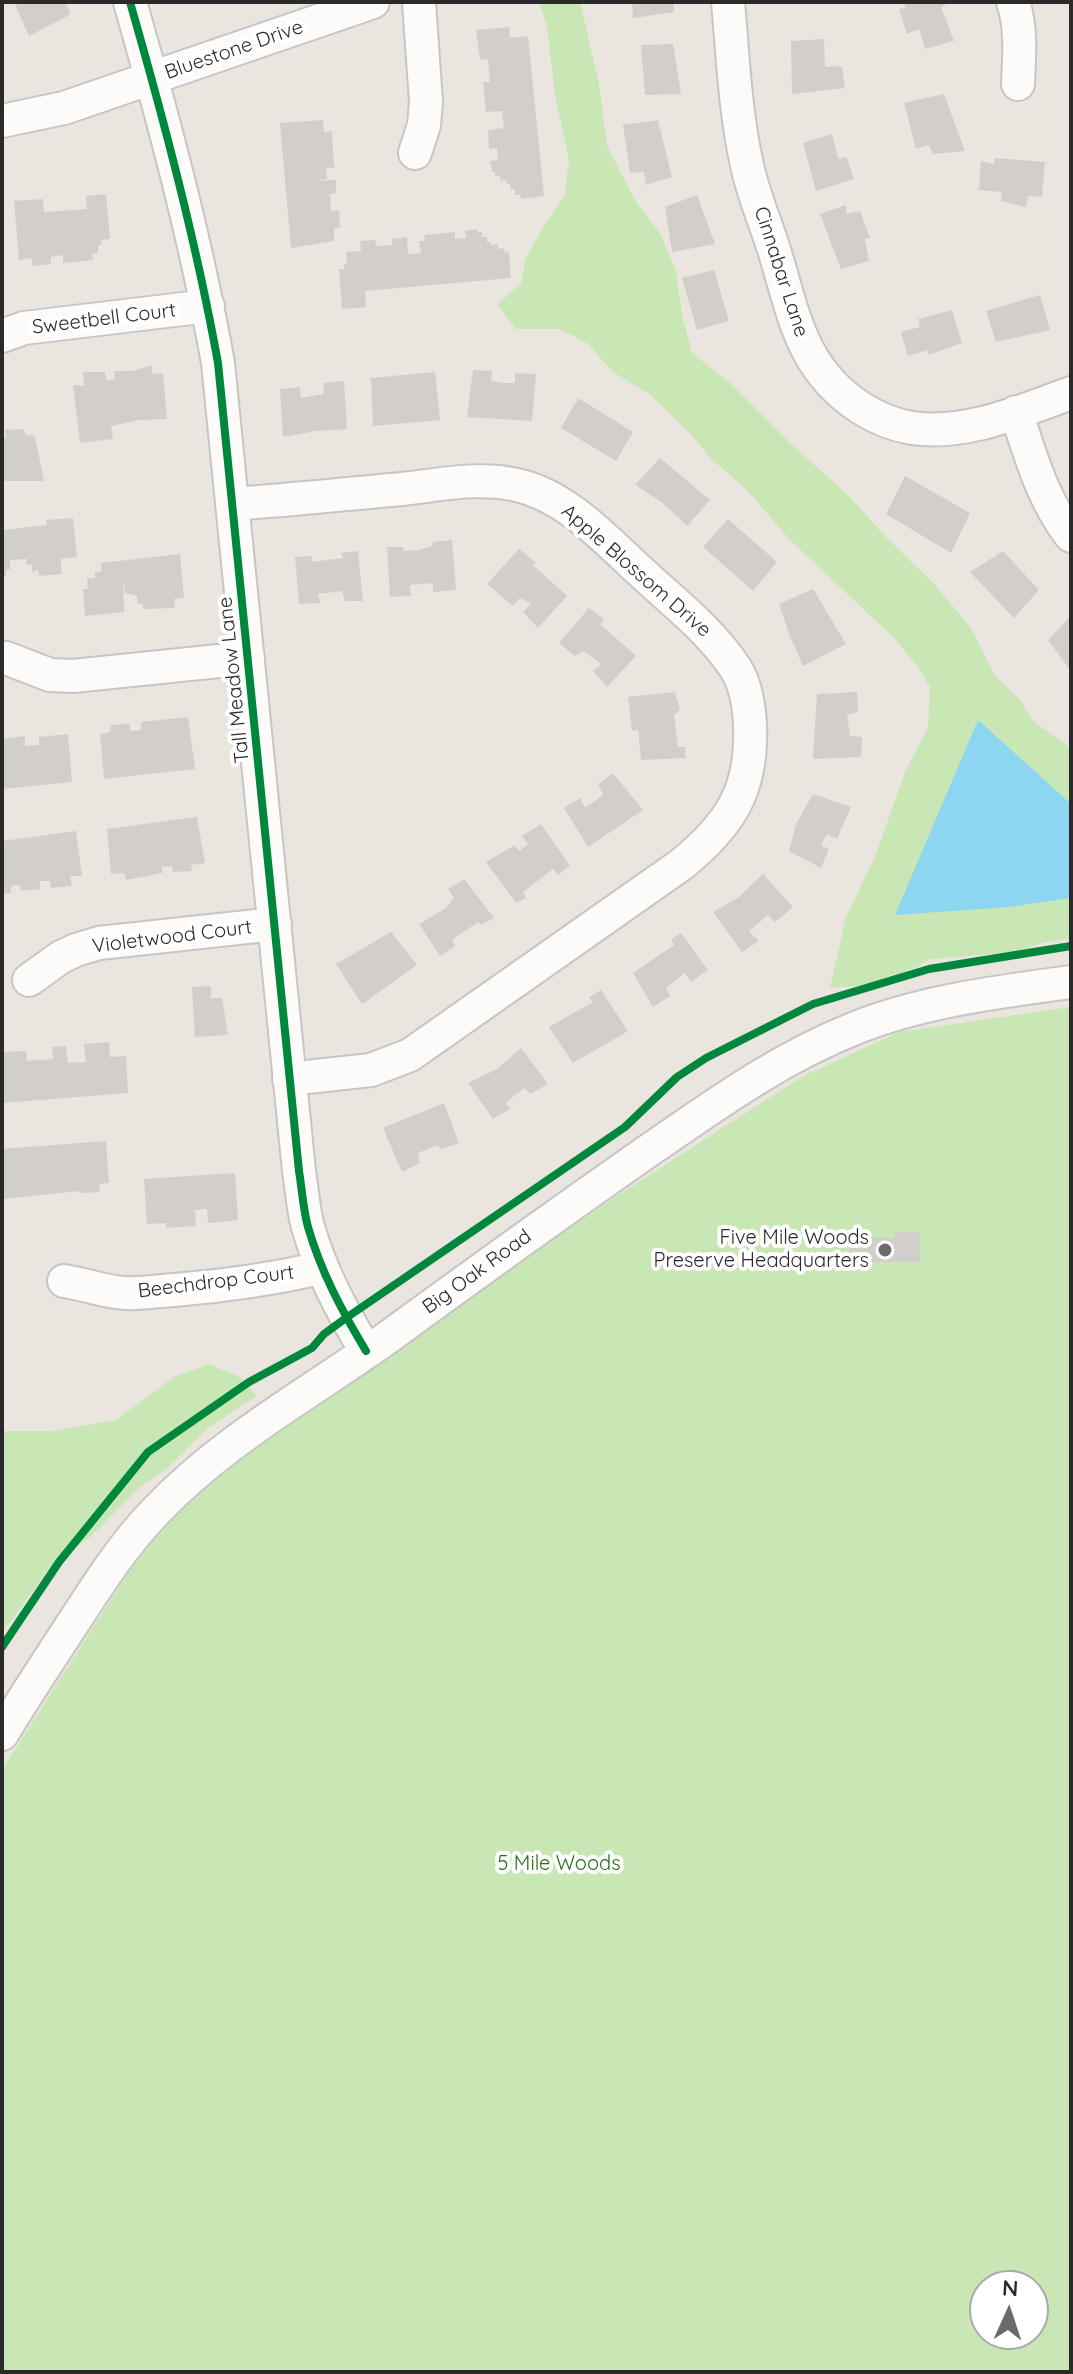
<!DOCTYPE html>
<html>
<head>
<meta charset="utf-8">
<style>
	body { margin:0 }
	#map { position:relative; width:1073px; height:2374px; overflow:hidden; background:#eae5de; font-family:Quicksand,sans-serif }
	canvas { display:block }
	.frame { position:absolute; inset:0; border:4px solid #2a2a2a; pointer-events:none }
	.north { position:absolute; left:969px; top:2270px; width:80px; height:80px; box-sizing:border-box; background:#fff; border:2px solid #aaa; border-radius:50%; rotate:3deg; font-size:22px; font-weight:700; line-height:32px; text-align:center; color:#2a2a2a }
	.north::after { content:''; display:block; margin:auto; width:28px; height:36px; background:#6d6b69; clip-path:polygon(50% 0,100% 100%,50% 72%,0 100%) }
</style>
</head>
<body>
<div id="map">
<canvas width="1073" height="2374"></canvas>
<div class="frame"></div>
<div class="north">N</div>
</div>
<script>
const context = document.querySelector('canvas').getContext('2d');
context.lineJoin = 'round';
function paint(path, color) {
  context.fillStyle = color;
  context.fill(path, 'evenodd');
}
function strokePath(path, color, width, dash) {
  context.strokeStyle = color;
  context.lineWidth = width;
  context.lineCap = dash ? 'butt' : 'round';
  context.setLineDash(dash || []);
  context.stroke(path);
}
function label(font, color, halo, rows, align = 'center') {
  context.font = font + ' Quicksand,sans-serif';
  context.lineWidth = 8;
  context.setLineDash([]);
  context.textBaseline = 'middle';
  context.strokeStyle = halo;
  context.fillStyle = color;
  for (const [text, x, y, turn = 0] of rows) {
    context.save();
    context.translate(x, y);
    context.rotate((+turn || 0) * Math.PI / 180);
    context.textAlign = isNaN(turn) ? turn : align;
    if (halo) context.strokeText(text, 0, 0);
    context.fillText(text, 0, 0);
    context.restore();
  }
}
paint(new Path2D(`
	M539 2H580L599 84 607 146 636 202 661 235 676 271 682 315 692 353 728 381 789 442 850 497 883 534 936 586 971 628 995 676 1020 700 1033 721 1071 748V939L1045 942 1015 952 931 959 901 975 868 985 830 988 846 917 875 857 905 772 928 727 930 687 917 666 895 639 790 540 746 489 710 458 691 434 649 394 613 372 588 344 560 329H516L497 305 521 283 525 260 542 229 564 196 569 161 555 94 547 27Z
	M1071 1007V2372H2V1770L147 1543 220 1470 317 1397 617 1196 803 1076 899 1032ZM985 2286H1033V2334H985Z
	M209 1364 240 1377 257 1396 208 1428 166 1469 139 1488 90 1537 50 1567 2 1633V1431H54L116 1420 174 1377Z`), '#c9e7b4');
paint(new Path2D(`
	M978 720 1071 804V898L1009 907 895 915Z`), '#8cd6f2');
paint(new Path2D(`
	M14 2H65L71 14 29 36Z
	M632 2H673L674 12 633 18Z
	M902 2H945L946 5 941 7 954 41 925 49 919 29 907 34 899 9 906 8Z
	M509 27 510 38 528 36 544 196 521 199 520 195H515V189L511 190 510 184H507L506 180 501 181 500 176H495V172H492L490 161 498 160 497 148 489 149 488 130 504 128 502 111 486 112 483 82H490L488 59 480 60 476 30Z
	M824 39 825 67 842 66 845 88 792 94 791 41Z
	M673 44 681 94 645 95 641 45Z
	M944 94 965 151 933 154 929 145 916 149 904 103Z
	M323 120 324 132 332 131 334 168 326 167 327 179 317 181 336 180V193L330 194 331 211 339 210 340 227 334 229V241L291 248 280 123Z
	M658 120 672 177 646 185 644 172 630 173 623 125Z
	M832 134 838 159 846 157 854 179 816 191 803 143Z
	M995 158 1045 162 1042 197 1028 196 1026 207 1001 201 1002 192 979 190 981 161 994 164Z
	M106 194 110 239 101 240 102 245H98V253L92 254 93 260 63 263V255L51 257V264L32 266V258L19 260 14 201 43 199 44 212H47L87 209 86 196Z
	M697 195 715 244 672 252 665 207Z
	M846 205V214L860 211 870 238 865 239 869 261 841 269 820 214Z
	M477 229 478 232H482V237H487V242H491V245L498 244V249L504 248 505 253 509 252 511 278 365 291 366 307 342 309 339 269H344V265L347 264 346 252 361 251 360 241 375 240 376 246 392 245V239L407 237 408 254 421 253 419 241H425L424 235 455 232V239L466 238 465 231Z
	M714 270 729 321 697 330 682 278Z
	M1040 295 1050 330 996 342 986 311Z
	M952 310 962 343 928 355 927 350 908 356 901 332 920 327 918 319Z
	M152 365V374L163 373 167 419 139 420 111 426 113 439 80 443 73 385 84 386 83 372H105L106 380 115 379 114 371H133Z
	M473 370 492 371 491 381 504 383H515V373L536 374 532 421 467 417Z
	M435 372 440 420 373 426 371 378Z
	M344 381 347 429 316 431 283 437 280 389 300 387 301 398 323 394 324 383Z
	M578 398 633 432 616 461 561 428Z
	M23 429 26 435 35 436 44 481H2V438H6L5 430Z
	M660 458 710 500 687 526 663 503 635 485Z
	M905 476 970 513 951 553 886 514Z
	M73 518 77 557 61 559V574L39 576 38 570 32 572V565L26 564 27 559 10 560V569L6 570V577L2 576V530L47 525 46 520Z
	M728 519 777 562 753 591 703 547Z
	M452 540 456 590 433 592V583L410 585 411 596 390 597 387 547H403L404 551 419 550 432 546 433 542Z
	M519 549 536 563 532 564 567 596 538 628 523 612 531 604 520 598 513 606 487 584Z
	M358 551 363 601H345L342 591 318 594 320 603 299 604 295 557 312 556 311 562 343 558 341 553Z
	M1003 551 1039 590 1014 618 970 572Z
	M180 554 184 598 174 599 175 608 143 609V604H138L137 596 125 593 123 579 124 612 85 616 83 589H88L87 578H95V572H101V563Z
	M813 589 846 644 803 666 790 636 779 604Z
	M589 608 604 619 600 624 636 656 607 687 593 671 601 664 583 651 575 656 559 643Z
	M1071 616V671L1048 640Z
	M675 692 680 710 674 715 678 747H685V758L641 760 638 730 632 731 628 697Z
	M857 692 858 712 847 715 850 736 862 737 861 757 813 759 817 694Z
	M188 717 195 769 104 779 100 734 110 732 111 725 130 724V731L141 730V722Z
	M68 734 72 782 2 789V739L25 736V746L39 745V737Z
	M613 773 643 810 588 847 564 808 580 798 585 807 595 801 603 795 598 784Z
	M813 794 851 807 837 839 827 834 821 845 829 849 821 868 789 851 796 824Z
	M197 817 205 863 191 865 192 871 173 872 172 867 162 866V873L126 880 124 873 111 874 107 829Z
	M541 824 570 866 558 875 553 869 523 892 526 898 516 903 486 862 515 845 519 851 528 844 522 836Z
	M76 831 82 876H70L72 886 51 888 50 881H40V889L21 891 20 885 11 886V893L2 894V841Z
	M763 874 793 907 775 922 768 915 749 931 759 941 742 952 713 912 739 897Z
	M464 879 494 918 481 925 478 922 452 940 455 946 440 956 419 924 446 908 454 898 448 889Z
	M391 932 417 965 362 1004 336 964Z
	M681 933 708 970 691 982 685 973 666 988 670 996 653 1007 633 973 674 945 671 939Z
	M211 986V998H222L228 1035 195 1037 192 987Z
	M601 990 628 1031 573 1063 549 1027 593 1002 589 997Z
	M109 1042 110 1057 126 1056 128 1093 2 1103V1052L26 1051 27 1061 53 1059 52 1047 66 1046 68 1063 86 1062 84 1044Z
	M521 1048 548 1084 530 1094 525 1088 506 1102 510 1109 493 1119 468 1083 497 1069Z
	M444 1103 459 1143 441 1149 438 1145 418 1153 420 1163 402 1172 383 1128Z
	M106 1141 109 1183 99 1184 100 1192 80 1193V1191L3 1199 2 1149Z
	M235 1173 238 1220 208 1223 207 1209 195 1210 196 1226 166 1228V1223L147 1224 144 1179Z
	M894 1232H920V1262H849L850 1238H894Z`), '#d2cfca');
const minor = new Path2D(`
	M130 2C164 121 196 241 218 363L299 1171C302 1189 303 1209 308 1227 321 1272 342 1311 366 1351
	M728 2C733 57 735 112 747 165 753 195 766 223 775 253 794 315 801 369 861 408 875 417 894 425 912 428 966 436 1021 411 1071 393
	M1013 2C1022 29 1019 57 1018 84
	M2 121 64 108 373 2
	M415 153 424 125 426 102 419 2
	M2 336 24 328 208 306
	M1016 412C1031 456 1042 499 1071 536
	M232 504C289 500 345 494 402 489 439 485 480 476 517 485 566 496 604 538 640 571 672 601 709 629 734 666 745 682 749 704 750 724 753 789 731 824 682 864L410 1055 371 1070 289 1079
	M6 658 50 675 73 676 248 658
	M29 980 61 957 76 950 99 943 275 924
	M64 1281C85 1284 104 1292 125 1293 141 1294 158 1291 174 1290 224 1286 273 1279 321 1268
	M2 1734C25 1696 50 1658 75 1620 99 1583 124 1544 155 1512 222 1441 308 1394 387 1338 473 1275 558 1214 645 1153 714 1106 776 1060 853 1029 922 1001 998 992 1071 982`);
strokePath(minor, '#c7c5c5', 36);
strokePath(minor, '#fcfbfa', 32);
strokePath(new Path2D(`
	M130 2C164 121 196 241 218 363L299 1171C302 1189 303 1209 308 1227 321 1272 342 1311 366 1351
	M2 1647 59 1562 148 1452 249 1382 312 1348 324 1334 346 1318 625 1127 677 1077 706 1058 813 1004 929 969 1071 946`), '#00873e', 8);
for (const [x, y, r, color] of [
	[885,1250,8,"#6d6b69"]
]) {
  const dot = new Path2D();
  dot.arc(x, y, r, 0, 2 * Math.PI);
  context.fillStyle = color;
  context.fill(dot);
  strokePath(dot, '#fff', 3);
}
label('20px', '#2a2a2a', '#fff', [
	["Bluestone Drive",234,50,-19],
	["Cinnabar Lane",781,272,72],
	["Sweetbell Court",104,319,-7],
	["Apple Blossom Drive",636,571,41],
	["Tall Meadow Lane",234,680,-96],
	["Violetwood Court",172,937,-7],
	["Big Oak Road",477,1272,-36],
	["Beechdrop Court",216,1282,-7]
]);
label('20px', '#2a2a2a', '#fff', [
	["Five Mile Woods",869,1238],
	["Preserve Headquarters",869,1261]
], 'right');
label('20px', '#246e13', '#fff', [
	["5 Mile Woods",559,1864]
]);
</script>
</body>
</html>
